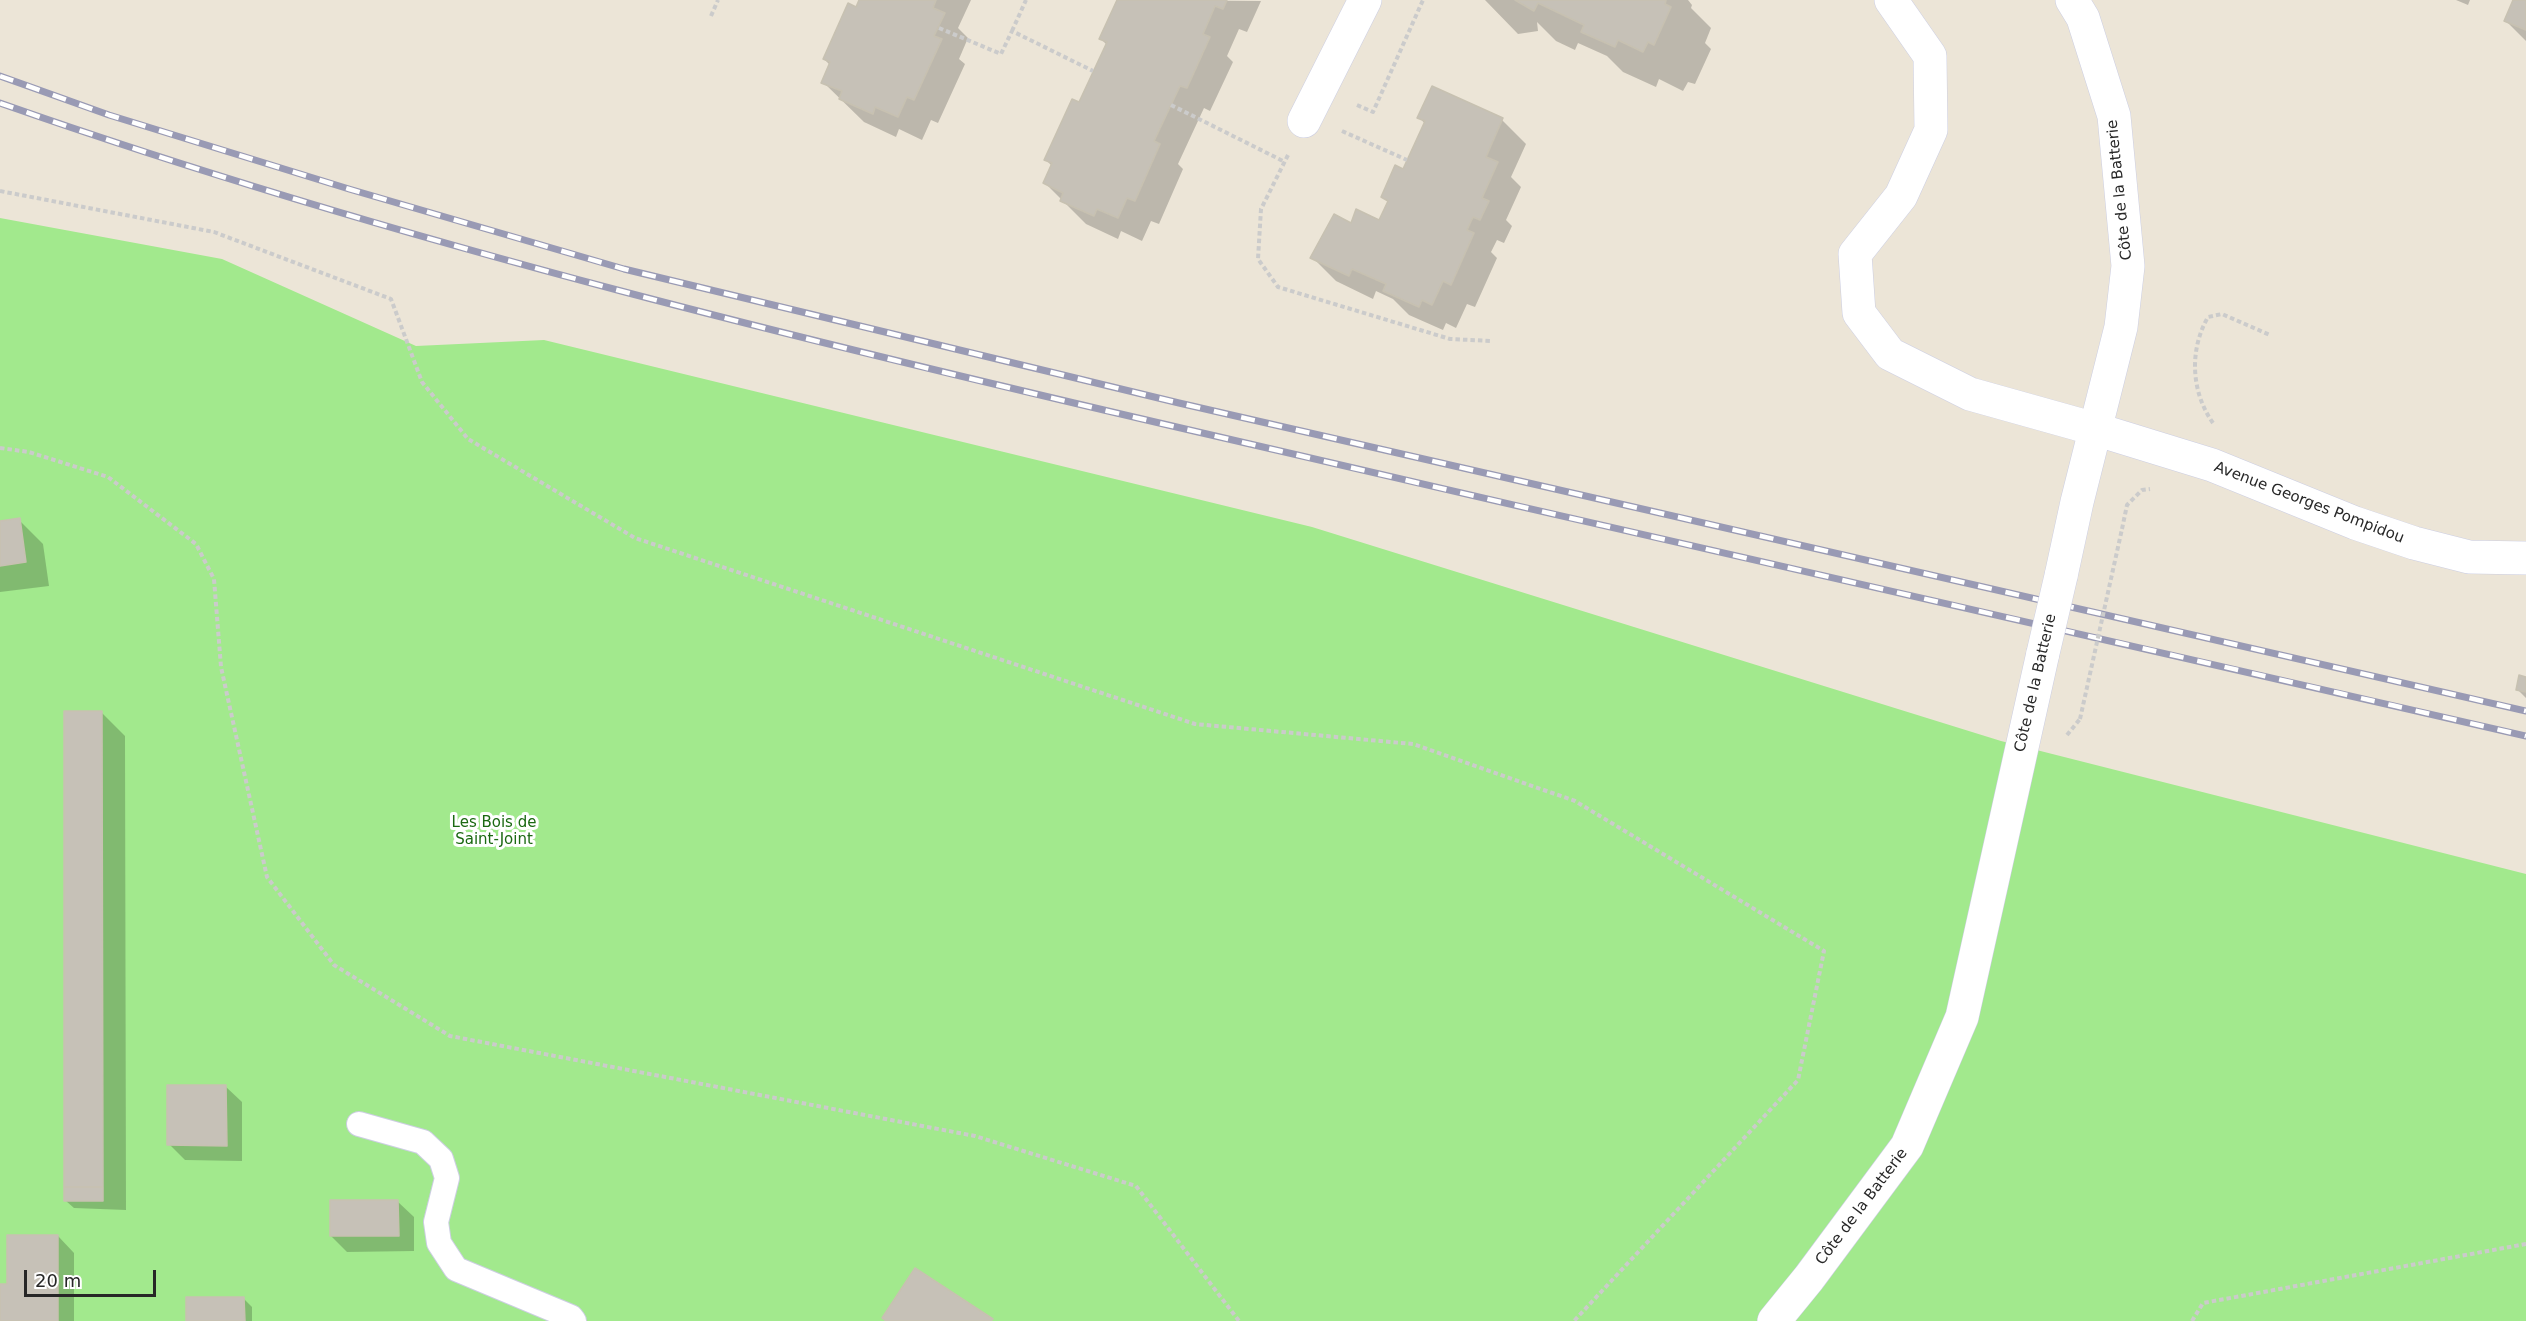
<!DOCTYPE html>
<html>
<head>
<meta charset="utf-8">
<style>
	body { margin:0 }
	#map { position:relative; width:2526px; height:1321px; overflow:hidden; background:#ece5d7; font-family:"DejaVu Sans",sans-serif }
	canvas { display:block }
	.scale { position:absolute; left:24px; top:1270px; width:132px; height:27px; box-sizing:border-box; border:3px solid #272727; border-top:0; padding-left:8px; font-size:18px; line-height:21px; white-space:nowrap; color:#272727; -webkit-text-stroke:4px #fff; paint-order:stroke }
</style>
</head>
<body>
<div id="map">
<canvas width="2526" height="1321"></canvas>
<div class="scale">20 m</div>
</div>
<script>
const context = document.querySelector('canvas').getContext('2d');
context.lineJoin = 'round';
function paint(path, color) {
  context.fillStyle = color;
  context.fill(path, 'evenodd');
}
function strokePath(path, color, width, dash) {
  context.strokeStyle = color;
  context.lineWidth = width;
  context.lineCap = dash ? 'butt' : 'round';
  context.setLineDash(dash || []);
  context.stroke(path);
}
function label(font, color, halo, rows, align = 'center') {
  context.font = font + ' "DejaVu Sans",sans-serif';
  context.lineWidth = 6;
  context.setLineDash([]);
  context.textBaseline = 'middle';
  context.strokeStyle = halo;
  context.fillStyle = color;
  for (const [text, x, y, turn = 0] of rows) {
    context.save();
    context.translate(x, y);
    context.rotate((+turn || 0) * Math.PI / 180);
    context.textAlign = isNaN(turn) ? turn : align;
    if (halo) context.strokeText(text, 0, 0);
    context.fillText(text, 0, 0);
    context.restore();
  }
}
paint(new Path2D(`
	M0 218 222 259 416 346 544 340 1312 527 2001 741 2526 874V1321H0Z`), '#a2e98d');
paint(new Path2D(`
	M861 0H971L958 28 968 38 959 59 965 64 938 123 931 120 922 140 899 129 896 137 864 122 823 82 830 65 824 59Z
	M1119 0 1261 1 1247 32 1239 29 1227 56 1233 62 1210 111 1204 108 1178 164 1183 169 1159 224 1151 221 1142 241 1121 231 1118 239 1086 224 1045 183 1052 166 1046 160 1079 104 1107 45 1101 39Z
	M1485 0H1688L1692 5 1691 8 1711 28 1705 43 1711 49 1695 84 1688 82 1683 91 1659 79 1656 87 1623 72 1607 56 1578 43 1575 50 1556 41 1537 22 1538 31 1518 34Z
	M2456 0H2470L2468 5Z
	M2515 0H2526V41L2506 21Z
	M1419 117 1502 120 1526 144 1511 177 1521 187 1506 220 1512 226 1504 243 1497 240 1491 252 1497 258 1475 307 1467 304 1456 328 1446 323 1443 330 1409 315 1393 299 1376 291 1373 299 1336 281 1312 257 1351 225 1380 222 1389 203 1383 197 1404 171 1425 124Z
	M19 520 43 544 49 586 0 592V523Z
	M2526 678V698L2517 689Z
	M102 713 125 736 126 1210 74 1208 66 1201Z
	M225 1086 242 1102V1161L185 1160 169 1144Z
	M397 1201 414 1217V1251L347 1252 331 1236Z
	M58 1236 74 1253V1321H0V1285H8Z
	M244 1299 252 1307V1321H188Z`), '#0003');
const building = new Path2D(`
	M859 0H936L933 8 945 13 934 36 942 39 914 100 907 97 898 117 875 107 873 114 839 99 842 91 821 83 830 62 823 59 848 3 856 7Z
	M1117 0H1227L1223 9 1215 6 1203 34 1210 37 1187 88 1180 86 1154 141 1160 144 1135 201 1127 198 1118 218 1097 209 1094 216 1060 201 1063 193 1043 183 1052 163 1044 160 1072 99 1079 102 1107 42 1099 39Z
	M1515 0H1666L1665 4 1671 7 1654 45 1648 42 1643 52 1618 40 1615 47 1581 32 1584 25 1538 3 1534 11Z
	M2513 0H2526V30L2504 21Z
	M1432 86 1503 118 1486 157 1498 162 1482 198 1489 201 1480 220 1473 217 1467 230 1474 233 1451 285 1443 281 1432 305 1422 300 1419 307 1383 291 1386 284 1352 269 1349 276 1310 258 1334 214 1351 223 1356 209 1379 220 1388 201 1381 197 1395 165 1403 169 1425 121 1417 118Z
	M20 518 26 562 0 566V521Z
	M2519 675 2526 677V692L2516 690Z
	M64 711H102L103 1187H64Z
	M167 1085H226L227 1146 167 1145Z
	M64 1187H103V1201H64Z
	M330 1200H398L399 1236H330Z
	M7 1235H58V1321H0V1284H7Z
	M915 1268 993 1319 991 1321H886L882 1318Z
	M186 1297H244L245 1321H186Z`);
paint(building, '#c6c1b7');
strokePath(building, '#c7c1b1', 1.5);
const lane = new Path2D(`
	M359 1124 423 1142 441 1159 447 1178 436 1222 439 1243 456 1269 571 1317 574 1321`);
const street = new Path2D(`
	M1891 0 1930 56 1931 130 1901 196 1855 254 1859 313 1890 354 1970 394 2095 429
	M1304 121 1365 0`);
const secondary = new Path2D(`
	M2095 429 2212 465 2355 523 2414 543 2469 557 2526 558
	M2061 576 2077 502 2121 327 2128 266 2114 116 2083 18 2072 0
	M1774 1321 1809 1278 1907 1146 1962 1017 2043 653`);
strokePath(lane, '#cccee2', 26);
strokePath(street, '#cccee2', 34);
strokePath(secondary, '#cccee2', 34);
strokePath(new Path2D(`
	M711 16 718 0
	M939 28 1001 54 1012 31 1093 71
	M1012 31 1026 0
	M1171 105 1285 162
	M1357 105 1373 112 1423 0
	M1342 131 1407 160
	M1288 155 1261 209 1258 259 1278 287 1450 339 1491 341
	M0 191 214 232 391 299 422 382 468 439 635 538 1195 724 1413 744 1575 801 1824 951 1798 1080 1574 1321
	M2213 423C2191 392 2189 350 2208 317L2222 314 2270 335
	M0 448 29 452 108 477 196 544 214 579 221 667 267 877 334 965 450 1036 975 1136 1136 1186 1239 1321
	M2122 529 2127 505 2142 490 2150 489
	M2067 735 2080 719
	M2192 1321 2203 1303 2526 1244`), '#cbcbcb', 4, [4.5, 3]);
strokePath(lane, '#fff', 24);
strokePath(street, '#fff', 33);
strokePath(secondary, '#fff', 33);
const rail = new Path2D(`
	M0 76 109 115 349 189 624 269 1179 403 2526 711
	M0 103C408 246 829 347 1250 444 1675 543 2101 638 2526 736`);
strokePath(rail, '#999ab4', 7);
strokePath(rail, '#fff', 4.5, [14]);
const secondaryBridge = new Path2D(`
	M2043 653 2061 576`);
strokePath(secondaryBridge, '#cccee2', 34, []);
strokePath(new Path2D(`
	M2080 719 2122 529`), '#cbcbcb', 4, [4.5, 3]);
strokePath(secondaryBridge, '#fff', 33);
label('15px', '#272727', '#fff', [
	["Côte de la Batterie",2120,190,-96],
	["Avenue Georges Pompidou",2309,503,21],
	["Côte de la Batterie",2036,683,-77],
	["Côte de la Batterie",1862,1207,-53]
]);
label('15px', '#1b6912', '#fff', [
	["Les Bois de",494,823],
	["Saint-Joint",494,840]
]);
</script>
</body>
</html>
